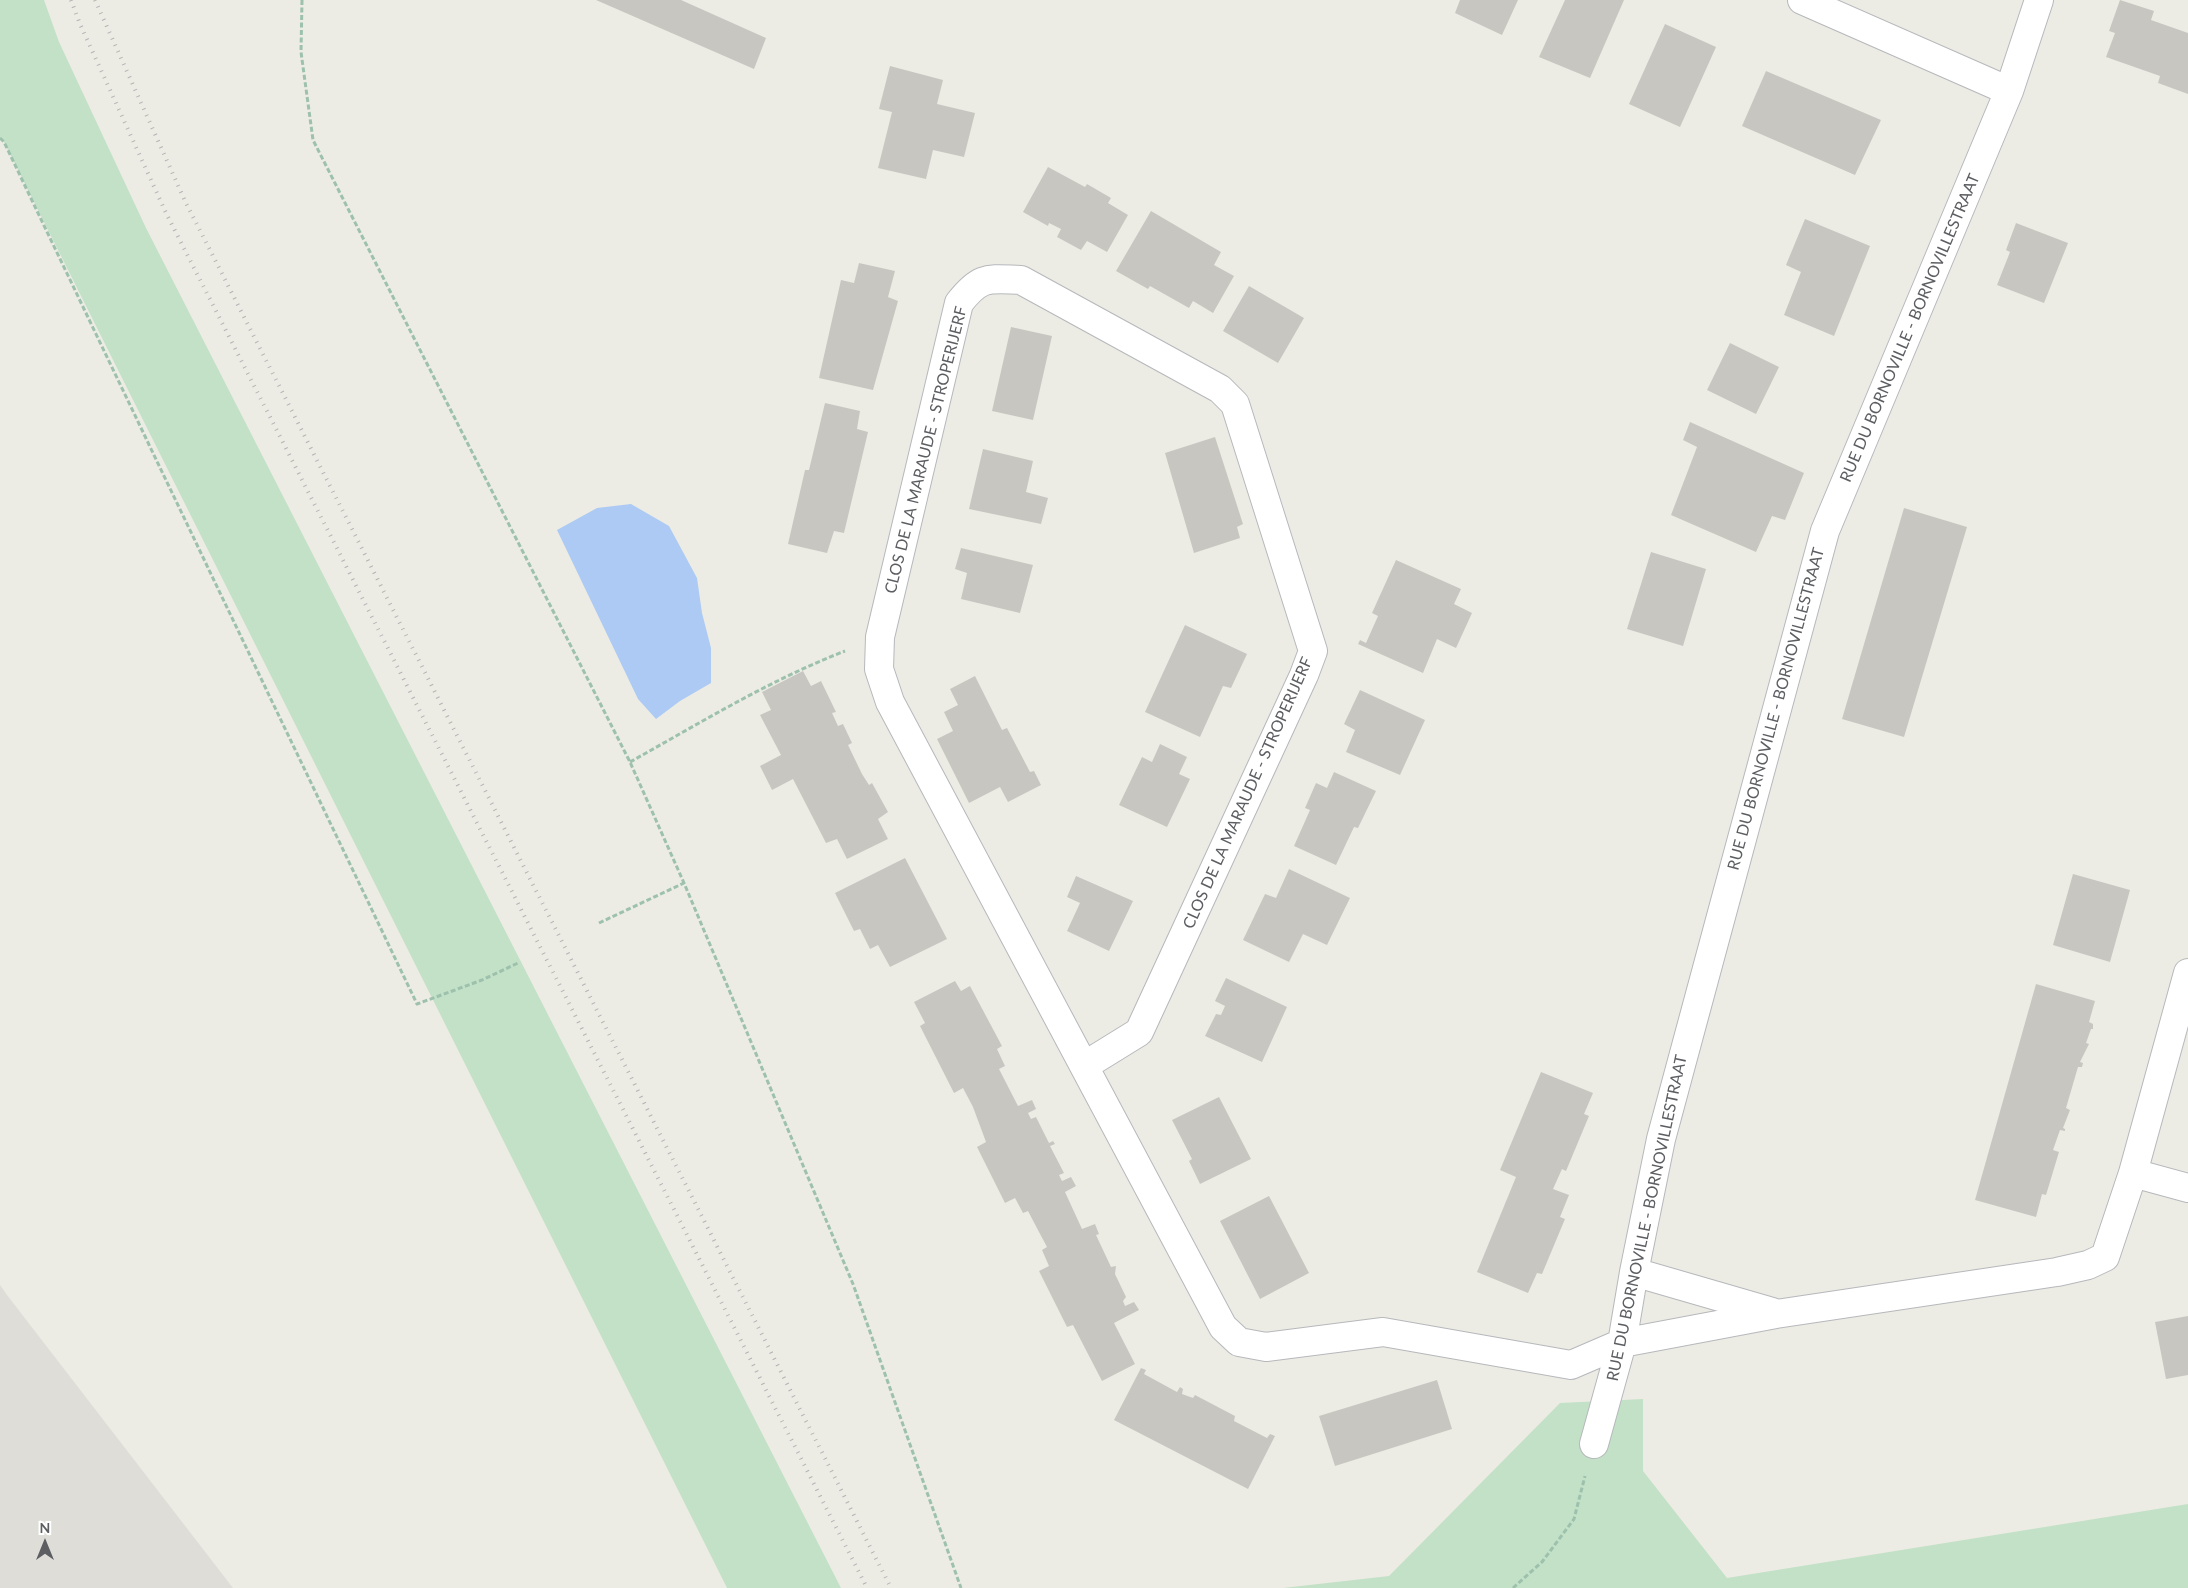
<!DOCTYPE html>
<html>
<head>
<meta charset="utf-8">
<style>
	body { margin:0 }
	#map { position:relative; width:2188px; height:1588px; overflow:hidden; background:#ecece4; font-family:Lato,sans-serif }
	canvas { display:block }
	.north { position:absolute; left:20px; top:1518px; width:50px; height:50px; -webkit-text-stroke:4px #fff; paint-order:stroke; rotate:0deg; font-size:14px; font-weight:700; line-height:20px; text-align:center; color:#5c5e62 }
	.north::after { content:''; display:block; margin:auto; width:18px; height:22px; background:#5c5e62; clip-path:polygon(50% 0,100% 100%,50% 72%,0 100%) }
</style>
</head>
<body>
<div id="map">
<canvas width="2188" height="1588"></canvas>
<div class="north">N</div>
</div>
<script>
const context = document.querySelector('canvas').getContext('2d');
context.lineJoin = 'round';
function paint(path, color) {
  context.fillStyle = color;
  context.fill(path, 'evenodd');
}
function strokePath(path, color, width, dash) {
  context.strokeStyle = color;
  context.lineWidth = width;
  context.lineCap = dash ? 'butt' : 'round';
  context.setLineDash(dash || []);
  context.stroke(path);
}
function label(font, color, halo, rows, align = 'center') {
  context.font = font + ' Lato,sans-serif';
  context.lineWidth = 4.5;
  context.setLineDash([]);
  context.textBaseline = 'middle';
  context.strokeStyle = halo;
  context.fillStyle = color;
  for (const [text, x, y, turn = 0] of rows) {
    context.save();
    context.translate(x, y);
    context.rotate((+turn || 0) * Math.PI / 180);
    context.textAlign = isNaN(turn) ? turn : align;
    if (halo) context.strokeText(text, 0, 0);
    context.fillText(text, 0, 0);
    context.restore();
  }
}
paint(new Path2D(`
	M0 1285 7 1295 233 1588H0Z`), '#deddd8');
paint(new Path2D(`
	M0 0H44L59 42 146 228 841 1588H727L4 142 0 138Z
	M1643 1399V1471L1727 1578 2188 1504V1588H1283L1389 1576 1560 1403Z`), '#c3e1c7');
paint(new Path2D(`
	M631 504 669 526 697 578 702 613 711 648V683L680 701 656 719 638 699 557 530 597 508Z`), '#accaf4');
paint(new Path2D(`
	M596 0H681L766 38 754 69Z
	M1460 0H1518L1502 35 1455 13Z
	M1565 0H1624L1590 78 1539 57Z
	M2120 0 2154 11 2151 20 2188 33V94L2158 83 2160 76 2106 57 2115 33 2109 31Z
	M1665 24 1716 47 1680 127 1629 104Z
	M890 66 943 80 937 104 975 113 964 157 933 150 926 179 878 168 892 112 879 109Z
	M1766 71 1881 120 1855 175 1742 126Z
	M1048 167 1085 187 1087 184 1111 198 1108 203 1128 215 1107 252 1087 241 1081 250 1057 237 1061 229 1049 223 1048 226 1023 212Z
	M1151 211 1221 252 1214 265 1234 276 1213 313 1193 301 1189 308 1150 286 1148 289 1116 271Z
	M1805 219 1870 246 1834 336 1784 315 1801 272 1786 265Z
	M2016 223 2068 243 2044 303 1997 285 2010 252 2006 250Z
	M859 263 895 271 888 297 898 301 873 390 819 378 841 280 854 283Z
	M1249 286 1304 318 1278 363 1223 331Z
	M1011 327 1052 336 1033 420 992 411Z
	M1730 343 1779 367 1756 414 1707 390Z
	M825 403 860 411 857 429 868 432 844 533 834 531 827 553 788 544 805 470H809Z
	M1690 422 1804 473 1785 520 1772 516 1756 552 1671 515 1697 447 1683 440Z
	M1215 437 1243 524 1237 527 1240 538 1194 553 1165 453Z
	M983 449 1033 461 1026 492 1048 498 1041 524 969 509Z
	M1904 508 1967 527 1904 737 1842 719Z
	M961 548 1033 565 1020 613 961 599 967 573 955 569Z
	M1651 552 1706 569 1683 646 1627 629Z
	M1396 560 1461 589 1454 604 1472 613 1456 648 1437 639 1423 673 1358 644 1360 640 1366 643 1378 616 1372 613Z
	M1185 625 1247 654 1231 688 1223 686 1200 737 1145 712Z
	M803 671 811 686 821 681 836 712 832 713 838 726 843 724 852 743 848 745 862 774 869 785 872 783 888 812 878 819 888 839 847 859 837 839 826 843 793 779 772 790 760 766 781 755 760 715 771 710 762 692Z
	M975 676 1002 730 1007 728 1030 772 1034 771 1041 785 1008 802 1000 787 969 803 937 739 953 731 944 712 958 705 950 689Z
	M1360 690 1425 720 1400 775 1346 752 1355 730 1344 724Z
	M1160 744 1187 757 1179 774 1190 779 1167 827 1119 805 1142 757 1152 762Z
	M1334 772 1376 791 1358 828 1354 827 1336 865 1294 846 1310 810 1305 808 1316 783 1327 788Z
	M905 858 947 939 890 967 878 945 870 949 860 929 854 931 835 893Z
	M1289 869 1350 898 1327 945 1303 934 1289 962 1243 940 1265 894 1276 898Z
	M2073 874 2130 890 2110 962 2053 945Z
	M1076 876 1133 901 1109 951 1067 931 1080 903 1067 897Z
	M1226 978 1287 1007 1262 1062 1205 1036 1216 1014 1221 1015 1225 1006 1215 1001Z
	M955 981 961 991 970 986 1002 1046 997 1049 1005 1066 999 1069 1018 1106 1032 1100 1036 1109 1028 1113 1031 1119 1036 1117 1049 1143 1053 1141 1055 1144 1050 1146 1064 1173 1059 1175 1062 1181 1071 1177 1076 1186 1065 1192 1082 1229 1095 1224 1099 1234 1096 1235 1111 1267 1116 1266 1115 1274 1126 1297 1123 1301 1125 1306 1134 1302 1139 1310 1114 1323 1135 1364 1102 1381 1073 1325 1067 1327 1039 1271 1049 1266 1042 1250 1047 1247 1039 1232 1028 1211 1023 1213 1015 1198 1005 1203 977 1147 986 1142 973 1107 963 1088 954 1093 920 1026 925 1023 914 1002Z
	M2036 984 2095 1001 2089 1022 2093 1024V1029H2091L2086 1043 2089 1044 2080 1062 2083 1063 2082 1067H2078L2066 1108 2070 1110 2063 1128 2065 1129V1131L2060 1130 2053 1150 2059 1152 2046 1195 2042 1194 2036 1217 1975 1200Z
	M1541 1072 1593 1093 1584 1114 1589 1116 1566 1171 1562 1169 1553 1189 1569 1195 1560 1217 1565 1219 1542 1274 1537 1273 1528 1293 1477 1272 1516 1177 1500 1170Z
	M1219 1097 1251 1159 1200 1184 1189 1161 1192 1159 1172 1120Z
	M1269 1196 1309 1273 1260 1299 1220 1221Z
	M2188 1316V1375L2166 1379 2155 1322Z
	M1141 1368 1146 1370 1144 1374 1177 1392 1180 1387 1183 1389 1182 1394 1193 1398 1195 1395 1235 1416 1234 1421 1267 1438 1270 1434 1275 1436 1248 1489 1114 1420Z
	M1437 1380 1452 1429 1335 1466 1319 1416Z`), '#c8c6c0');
const minor = new Path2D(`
	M1802 0 2009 91
	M1084 1066 1139 1032 1304 675 1313 651 1235 404 1220 389 1021 280C988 279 981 275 959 303L880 637 879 669 890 702 1223 1327 1239 1342 1266 1347 1383 1332 1571 1365 1622 1343 1776 1314 2057 1272 2088 1265 2105 1257 2133 1173 2188 973
	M2133 1173 2188 1188
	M1634 1272 1772 1312
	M1594 1444 1622 1343 1634 1272 1661 1139 1825 531 2009 91 2039 0`);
strokePath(minor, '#b6b8bc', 30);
strokePath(new Path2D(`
	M302 0 301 52 313 140 630 762 684 883 853 1284 961 1588
	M0 138 4 142 417 1004 482 980 518 963
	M630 762C700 723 770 680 845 651
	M599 923 684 883
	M1513 1588 1542 1562 1574 1519 1585 1476`), '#9dc1ad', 3, [5, 2.5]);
strokePath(minor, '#fff', 28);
strokePath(new Path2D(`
	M71 0 80 24 166 213 867 1588
	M95 0 185 201 891 1588`), '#b3b4b4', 4, [1, 6]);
label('16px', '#5c5e62', '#fff', [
	["RUE DU BORNOVILLE - BORNOVILLESTRAAT",1910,328,-67],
	["CLOS DE LA MARAUDE - STROPERIJERF",926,450,-76],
	["RUE DU BORNOVILLE - BORNOVILLESTRAAT",1776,709,-75],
	["CLOS DE LA MARAUDE - STROPERIJERF",1248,793,-66],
	["RUE DU BORNOVILLE - BORNOVILLESTRAAT",1647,1218,-78]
]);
</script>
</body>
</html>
